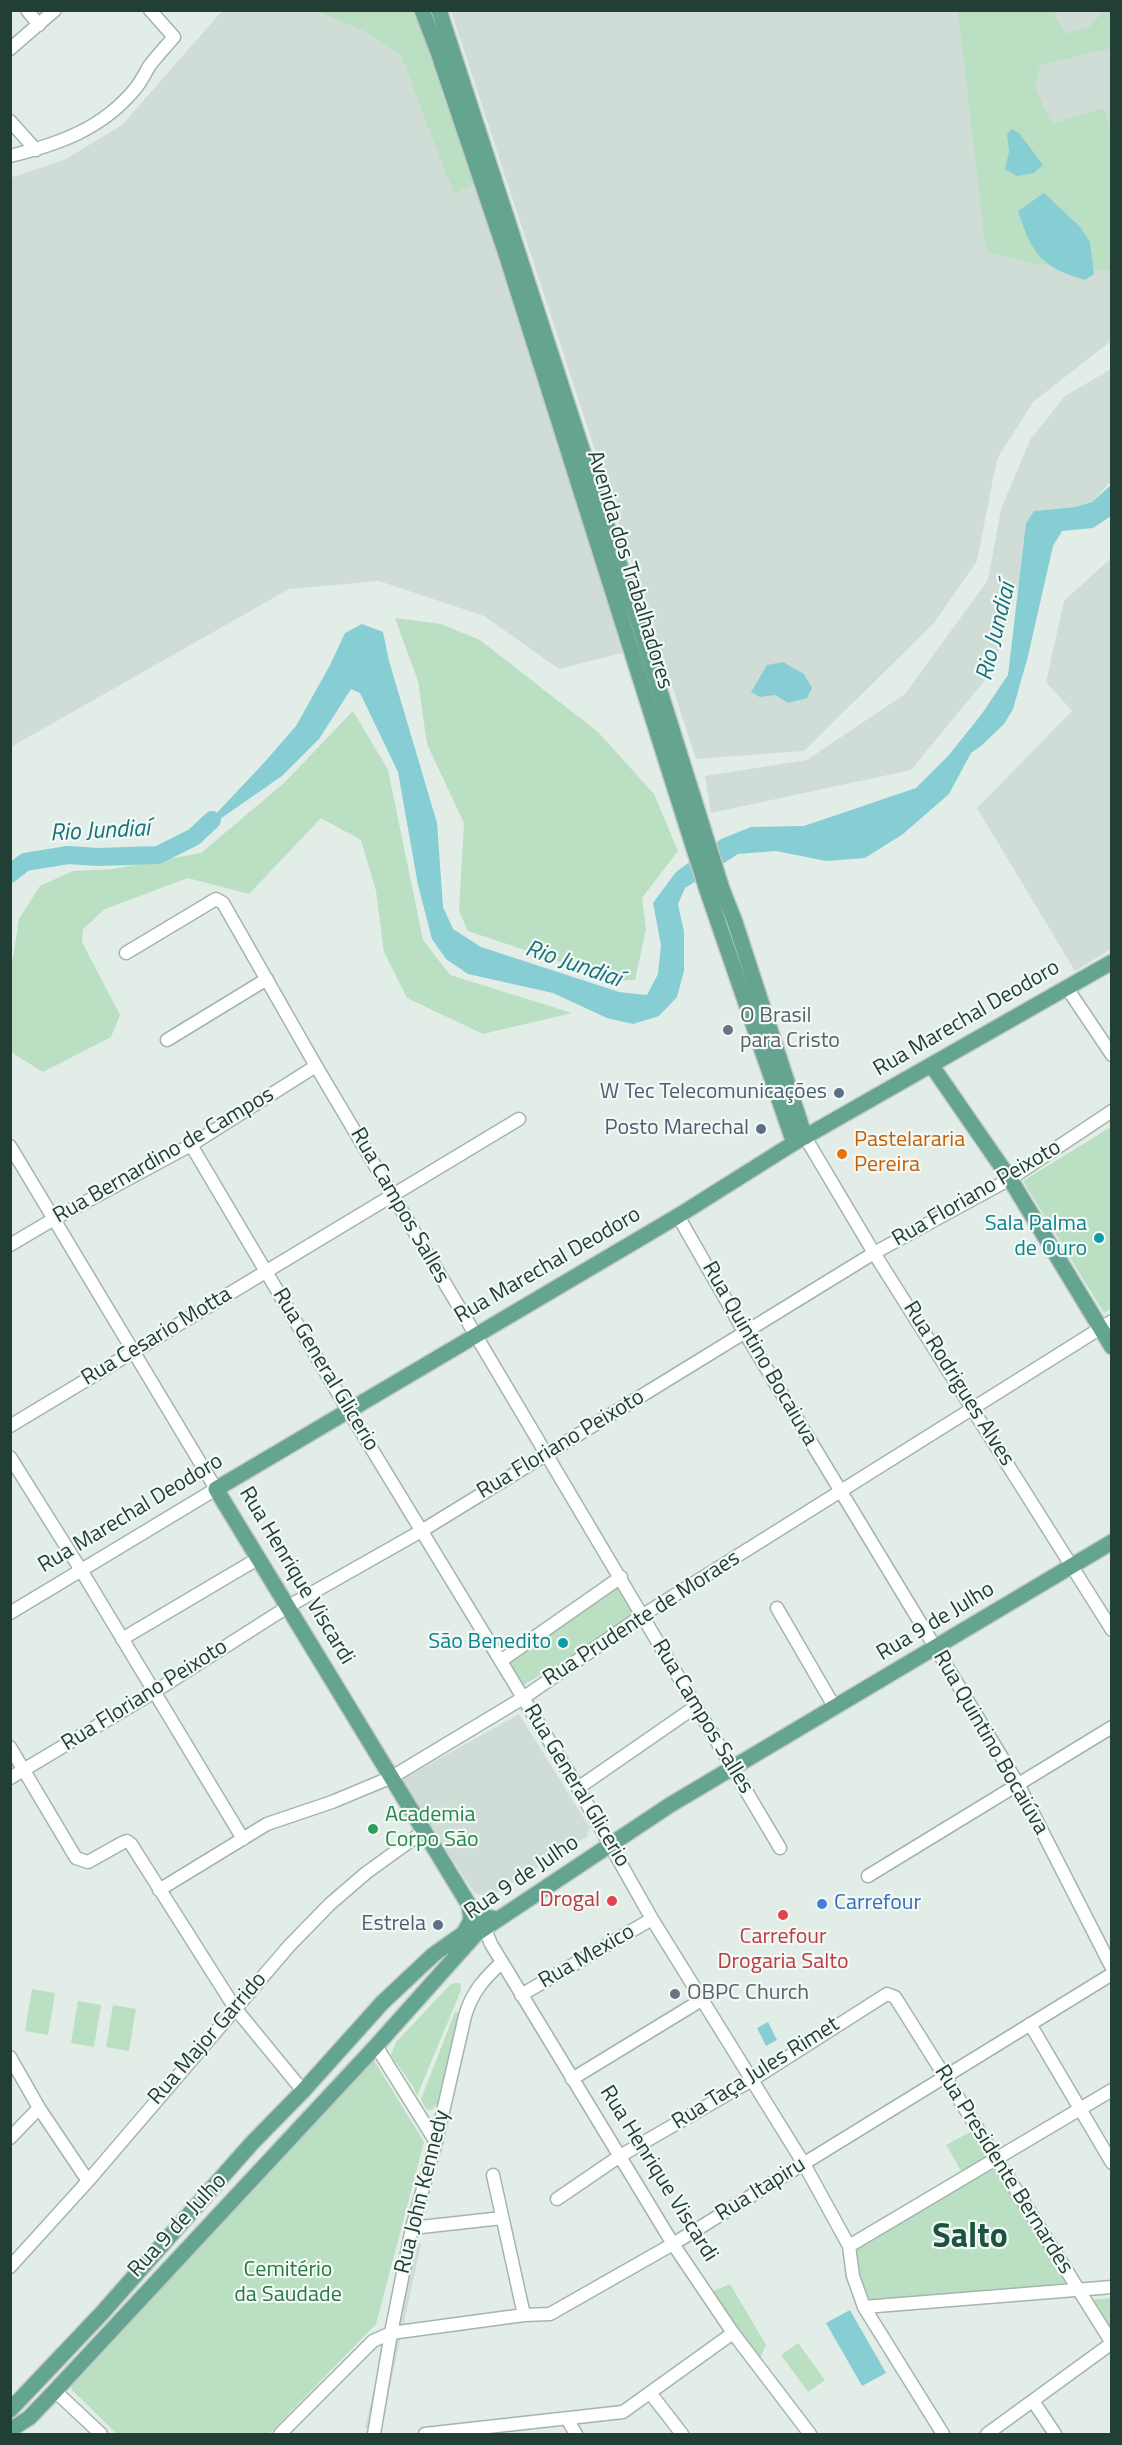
<!DOCTYPE html>
<html>
<head>
<meta charset="utf-8">
<style>
	body { margin:0 }
	#map { position:relative; width:1122px; height:2445px; overflow:hidden; background:#e2ede7; font-family:"Titillium Web",sans-serif }
	canvas { display:block }
	.frame { position:absolute; inset:0; border:12px solid #213f35; pointer-events:none }
</style>
</head>
<body>
<div id="map">
<canvas width="1122" height="2445"></canvas>
<div class="frame"></div>
</div>
<script>
const context = document.querySelector('canvas').getContext('2d');
context.lineJoin = 'round';
function paint(path, color) {
  context.fillStyle = color;
  context.fill(path, 'evenodd');
}
function strokePath(path, color, width, dash) {
  context.strokeStyle = color;
  context.lineWidth = width;
  context.lineCap = dash ? 'butt' : 'round';
  context.setLineDash(dash || []);
  context.stroke(path);
}
function label(font, color, halo, rows, align = 'center') {
  context.font = font + ' "Titillium Web",sans-serif';
  context.lineWidth = 4.5;
  context.setLineDash([]);
  context.textBaseline = 'middle';
  context.strokeStyle = halo;
  context.fillStyle = color;
  for (const [text, x, y, turn = 0] of rows) {
    context.save();
    context.translate(x, y);
    context.rotate((+turn || 0) * Math.PI / 180);
    context.textAlign = isNaN(turn) ? turn : align;
    if (halo) context.strokeText(text, 0, 0);
    context.fillText(text, 0, 0);
    context.restore();
  }
}
paint(new Path2D(`
	M222 11H334L419 38 501 258 626 652 559 669 484 616 379 581 289 589 11 747 10 178 64 160 122 125Z
	M451 11H1111V341L1033 402 997 459 977 561 934 623 804 751 696 759Z
	M1111 369V481L1092 502 1075 507 1035 511 1026 523 1021 576 991 673 911 770 711 813 705 776 807 760 905 694 988 580 1001 509 1030 440 1065 396Z
	M1111 558V949L1075 971 977 808 1072 711 1046 682 1064 601Z
	M519 1714 590 1828 587 1837 490 1897 474 1893 401 1780Z
	M406 2244H421L381 2429 365 2428Z`), '#d0ddd6');
paint(new Path2D(`
	M317 11H413L481 180 454 194 401 55 366 32Z
	M958 11H1053L1066 34 1089 27 1104 11H1111V48L1040 65 1035 88 1052 124 1103 108 1111 131V271L1030 263 986 251Z
	M395 618 441 624 480 640 598 732 654 794 678 851 642 898 646 929 635 980H614L468 931 459 911 464 823 427 744 418 681Z
	M353 711 388 770 423 940 450 975 572 1013 483 1034 407 998 384 952 376 891 361 840 321 818 249 894 188 878 105 909 83 929 82 942 120 1015 111 1037 43 1072 11 1052V962L13 958 19 919 40 886 73 871 113 869 201 853 284 783Z
	M1111 1127 1112 1308 1104 1313 1023 1181Z
	M620 1583 638 1615 519 1688 502 1660Z
	M456 1983H460L461 1990 417 2096 414 2088 391 2055 396 2042 451 1984Z
	M32 1989 55 1993 48 2035 25 2031Z
	M78 2001 101 2005 94 2047 71 2043Z
	M113 2005 136 2009 129 2051 106 2047Z
	M455 2012 461 2013 441 2099 432 2110 426 2109 421 2099Z
	M373 2059 424 2142 376 2324 269 2434H117L72 2390 71 2385Z
	M972 2131 989 2158 963 2174 946 2145Z
	M994 2161 1076 2287 864 2305 850 2246Z
	M730 2284 766 2345 759 2361 711 2292Z
	M1111 2298V2336L1089 2300Z
	M798 2343 825 2380 808 2392 781 2355Z`), '#badfc2');
paint(new Path2D(`
	M1012 129 1019 133 1043 165 1034 173 1017 176 1005 169 1009 152 1007 134Z
	M1044 193 1080 227 1090 242 1094 274 1085 280C1040 267 1032 253 1018 211Z
	M1111 485V516L1093 528 1062 531 1053 546 1028 656 1013 709 1004 724 982 745 971 753 949 794 903 834 865 858 826 861 776 851 738 854 685 888 678 904 684 932V971L677 997 659 1016 633 1024 607 1018 553 993 468 974 446 959 432 939 418 885 398 772 360 693 351 689 319 739 282 776 194 837 262 765 296 726 330 665 345 633 362 624 383 632 389 661 437 823 443 907 453 929 481 947 619 992 647 995 658 974 661 945 653 903 676 872 721 839 751 827 804 826 916 788 948 756 981 715 1008 675 1026 523 1034 511 1075 507 1092 502Z
	M783 662 804 674 812 688 807 698 788 703 775 695 760 697 751 692 767 665Z
	M768 2022 777 2040 766 2046 757 2028Z
	M850 2310 886 2373 862 2386 826 2323Z`), '#87cdd4');
strokePath(new Path2D(`
	M10 874 25 862 68 855 98 857 158 855 194 837 212 820`), '#87cdd4', 18);
const minor = new Path2D(`
	M27 10 39 25
	M10 49 55 10
	M10 121 36 150
	M10 156C59 144 102 129 135 89 141 82 145 73 150 65 158 55 166 46 174 37L150 10
	M126 953 216 899 223 903 316 1066 780 1848
	M1067 988 1112 1055
	M167 1040 267 979
	M805 1137 874 1253 1112 1630
	M191 1145 348 1410 578 1788 652 1919 804 2164 849 2246 853 2276 864 2307 943 2434
	M10 1146 216 1489 10 1613
	M678 1216 745 1333 1018 1784 1112 1968
	M10 1245 54 1219 191 1145 316 1066
	M10 1426 519 1119
	M10 1457 81 1570 243 1839
	M777 1608 835 1708
	M122 1639 259 1558
	M502 1660 621 1577
	M10 1747 76 1858 88 1862 122 1843 127 1841 131 1844 235 2008 303 2091
	M10 1778 154 1692 289 1606 423 1530 874 1253 1010 1179 1112 1111
	M578 1788 695 1707
	M868 1876 1112 1727
	M159 1890 267 1824 332 1802 392 1777 523 1698 643 1615 1112 1321
	M488 1927 487 1934 491 1944 673 2244 733 2333 810 2434
	M521 1995 652 1919
	M1030 2024 1112 2163
	M376 2046 436 2142
	M10 2057 39 2108 88 2181
	M572 2079 703 1999
	M10 2138 39 2108
	M493 2175 524 2315
	M557 2199 620 2156 752 2080 887 1994 895 1997 1112 2343
	M412 2228 502 2218
	M849 2246 1112 2090
	M10 2267 88 2181 289 1946 330 1904 366 1873 424 1831
	M864 2307 1112 2287
	M55 2391 101 2434
	M651 2394 682 2434
	M1033 2401 1055 2434
	M567 2419 576 2434
	M280 2434 373 2341 391 2333 524 2315 550 2314 673 2244 1112 1974
	M374 2434 391 2333 412 2228 436 2142 465 2016C472 1992 484 1979 502 1962
	M425 2434 623 2412 733 2333
	M987 2434 1112 2343`);
const major = new Path2D(`
	M422 10 438 52 506 254 707 890 794 1143
	M439 10 638 621 722 889 735 922 805 1137
	M932 1066 1010 1179 1112 1347
	M497 1919 479 1916 469 1905 216 1489 678 1216 794 1143 1112 962
	M10 2410 102 2313 252 2143 303 2091 382 2003 433 1955 464 1933 471 1920 469 1905
	M10 2430 29 2418 55 2391 376 2046 476 1934 670 1805 1112 1542`);
strokePath(minor, '#a4b5ae', 15);
strokePath(major, '#c1c9c6', 18);
strokePath(minor, '#fff', 12);
strokePath(major, '#64a490', 15);
for (const [x, y, r, color] of [
	[728,1030,6,"#6b7280"],
	[839,1093,6,"#5c6f8a"],
	[761,1129,6,"#5c6f8a"],
	[842,1154,6,"#e8710a"],
	[1099,1238,6,"#0f9aa8"],
	[563,1643,6,"#0f9aa8"],
	[373,1829,6,"#2e9e5b"],
	[612,1901,6,"#e0444e"],
	[822,1904,6,"#3f7fe0"],
	[783,1915,6,"#e0444e"],
	[438,1925,6,"#5c6f8a"],
	[675,1994,6,"#6b7280"]
]) {
  const dot = new Path2D();
  dot.arc(x, y, r, 0, 2 * Math.PI);
  context.fillStyle = color;
  context.fill(dot);
  strokePath(dot, '#f3f9f5', 2);
}
label('22px', '#213f35', '#f3f9f5', [
	["Avenida dos Trabalhadores",629,570,73],
	["Rua Marechal Deodoro",967,1019,-30],
	["Rua Bernardino de Campos",164,1156,-30],
	["Rua Floriano Peixoto",977,1194,-30],
	["Rua Campos Salles",399,1206,60],
	["Rua Marechal Deodoro",548,1266,-30],
	["Rua Cesario Motta",157,1337,-31],
	["Rua Quintino Bocaiuva",759,1354,60],
	["Rua General Glicerio",325,1370,59],
	["Rua Rodrigues Alves",958,1384,58],
	["Rua Floriano Peixoto",561,1445,-31],
	["Rua Marechal Deodoro",131,1514,-31],
	["Rua Henrique Viscardi",296,1576,59],
	["Rua Prudente de Moraes",642,1619,-33],
	["Rua 9 de Julho",936,1622,-31],
	["Rua Floriano Peixoto",145,1696,-32],
	["Rua Campos Salles",702,1717,59],
	["Rua Quintino Bocaiúva",990,1743,60],
	["Rua General Glicerio",576,1786,59],
	["Rua 9 de Julho",522,1878,-34],
	["Rua Mexico",587,1957,-30],
	["Rua Major Garrido",208,2039,-49],
	["Rua Taça Jules Rimet",756,2074,-32],
	["Rua Presidente Bernardes",1003,2170,58],
	["Rua Henrique Viscardi",658,2174,58],
	["Rua Itapiru",761,2190,-32],
	["Rua John Kennedy",423,2192,-76],
	["Rua 9 de Julho",178,2226,-47]
]);
label('22px', '#5b616d', '#f3f9f5', [
	["O Brasil",740,1017],
	["para Cristo",740,1042],
	["OBPC Church",687,1994]
], 'left');
label('22px', '#4e5e75', '#f3f9f5', [
	["W Tec Telecomunicações",827,1093],
	["Posto Marechal",749,1129],
	["Estrela",426,1925]
], 'right');
label('22px', '#c56008', '#f3f9f5', [
	["Pastelararia",854,1141],
	["Pereira",854,1166]
], 'left');
label('22px', '#0d838f', '#f3f9f5', [
	["Sala Palma",1087,1225],
	["de Ouro",1087,1250],
	["São Benedito",551,1643]
], 'right');
label('22px', '#27864d', '#f3f9f5', [
	["Academia",385,1816],
	["Corpo São",385,1841]
], 'left');
label('22px', '#be3a42', '#f3f9f5', [
	["Drogal",600,1901],
	["Carrefour",783,1938,"center"],
	["Drogaria Salto",783,1963,"center"]
], 'right');
label('22px', '#366cbe', '#f3f9f5', [
	["Carrefour",834,1904]
], 'left');
label('22px', '#297743', '#f3f9f5', [
	["Cemitério",288,2271],
	["da Saudade",288,2296]
]);
label('italic 24px', '#18737d', '#f3f9f5', [
	["Rio Jundiaí",997,632,-76],
	["Rio Jundiaí",100,832,-3],
	["Rio Jundiaí",573,965,19]
]);
label('bold 34px', '#1c5241', '#f3f9f5', [
	["Salto",970,2239]
]);
</script>
</body>
</html>
